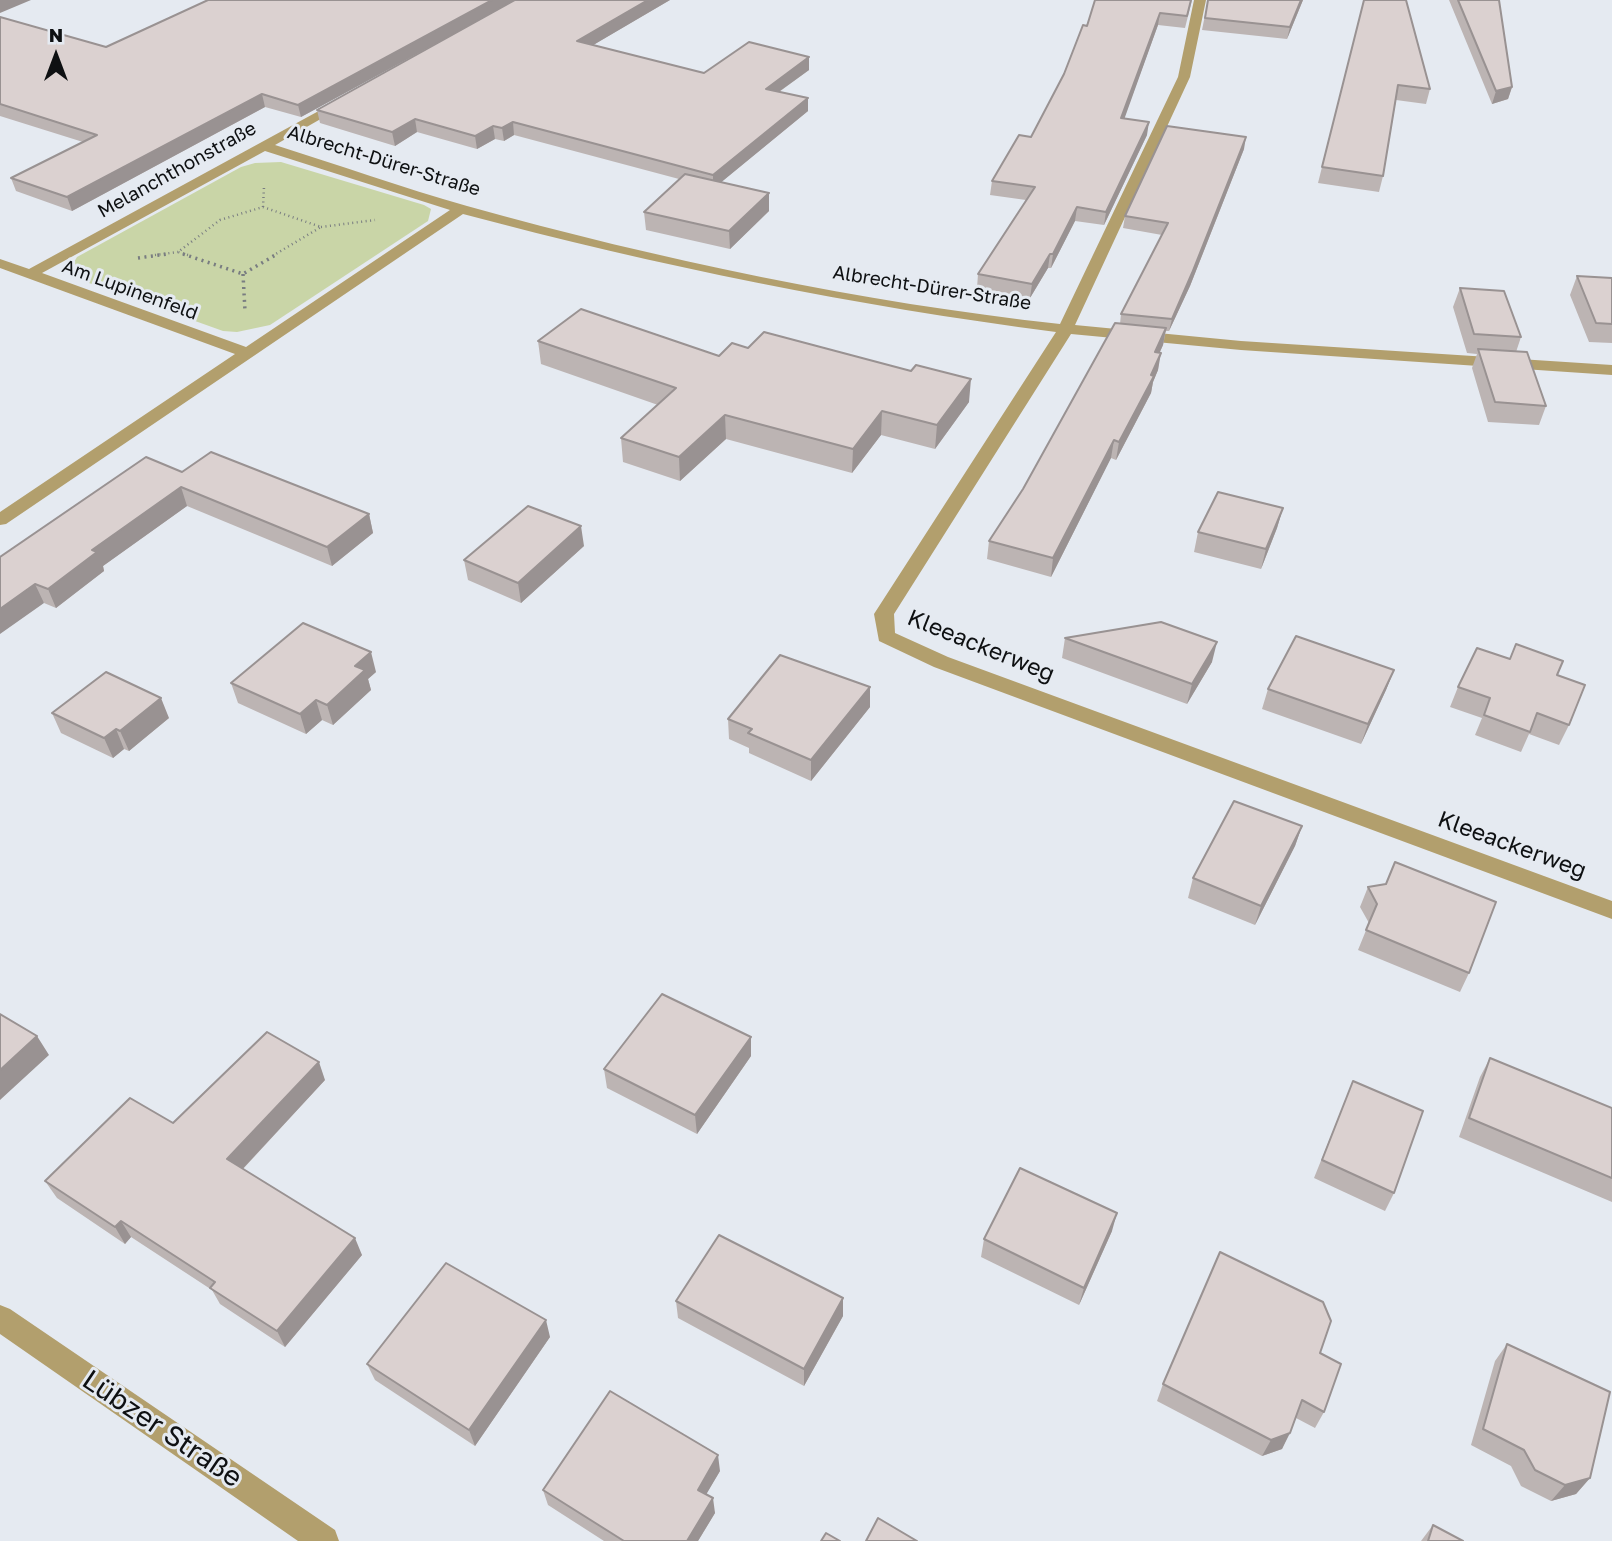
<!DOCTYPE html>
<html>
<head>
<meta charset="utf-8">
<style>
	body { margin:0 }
	#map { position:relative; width:1612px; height:1541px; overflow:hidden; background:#e5eaf1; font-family:"Golos Text",sans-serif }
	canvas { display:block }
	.north { position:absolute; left:21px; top:21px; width:70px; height:70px; -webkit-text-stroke:5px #e5eaf1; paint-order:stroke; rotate:0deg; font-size:19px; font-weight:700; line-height:28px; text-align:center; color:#0e1012 }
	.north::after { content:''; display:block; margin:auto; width:24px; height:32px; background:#0e1012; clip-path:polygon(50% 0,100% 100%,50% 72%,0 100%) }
</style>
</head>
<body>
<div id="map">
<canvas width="1612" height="1541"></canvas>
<div class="north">N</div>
</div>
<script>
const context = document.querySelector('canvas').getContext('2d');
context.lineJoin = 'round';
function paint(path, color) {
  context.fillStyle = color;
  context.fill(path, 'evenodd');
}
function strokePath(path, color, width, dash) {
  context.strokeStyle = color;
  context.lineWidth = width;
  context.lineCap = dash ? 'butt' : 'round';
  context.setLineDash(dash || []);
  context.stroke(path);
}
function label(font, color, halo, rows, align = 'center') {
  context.font = font + ' "Golos Text",sans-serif';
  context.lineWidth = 6;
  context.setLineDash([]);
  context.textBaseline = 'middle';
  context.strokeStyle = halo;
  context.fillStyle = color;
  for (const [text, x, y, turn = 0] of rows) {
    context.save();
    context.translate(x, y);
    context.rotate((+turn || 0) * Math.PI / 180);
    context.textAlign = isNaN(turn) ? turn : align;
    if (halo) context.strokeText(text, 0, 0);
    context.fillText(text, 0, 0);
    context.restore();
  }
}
paint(new Path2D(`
	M281 162 424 205 431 209 428 221 270 325 237 332 223 331 75 278 70 269 77 257 241 167 255 163Z`), '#c9d5a7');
strokePath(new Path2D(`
	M263 207 264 187
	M321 227 375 220
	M155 255 178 252
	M188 255 178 252 220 220 263 207 321 227 274 255`), '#797d81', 2.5, [1, 3.5]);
strokePath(new Path2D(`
	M183 254 243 274 277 254
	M138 258 167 254
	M243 274 245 311`), '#797d81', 3.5, [2, 4.5]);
paint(new Path2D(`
	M1194 0H1206L1190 77 1075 325 1241 341 1612 365V375L1241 350 1071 334 894 614 895 633 948 657 1612 901V919L934 667 879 641 874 614 1056 332C855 306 658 266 463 214L6 524 0 525V512L235 354 0 268V259L29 269 337 101 341 100 347 104 275 145C339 165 403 188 467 206 661 260 860 302 1060 324L1178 77ZM265 151 450 210 246 347 42 273Z
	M0 1305 10 1309 335 1530 339 1541H298L0 1334Z`), '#b29f6d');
paint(new Path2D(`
	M208 0H670L593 45 704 73 809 70 779 92 808 111 721 182 769 211 730 249 646 230 644 212 679 179 514 135 504 141 495 139 477 149 417 132 395 146 320 123 317 110 462 29 301 117 265 107 72 211 16 191 11 178 83 142 0 116V17L106 47Z
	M1095 0H1192L1185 28 1158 25 1124 118 1147 135 1104 225 1075 221 1051 268H1048L1030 298 977 288 978 274 1026 200 990 195 992 181 1031 137 1064 74 1087 26Z
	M1208 0H1303L1287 39 1202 30Z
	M1364 0 1430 89 1426 104 1396 100 1383 176 1379 192 1318 183Z
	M1449 0H1499L1512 87 1508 99 1492 104Z
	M1244 149 1190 286 1169 331H1166L1163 345 1160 352 1158 370 1153 382 1151 393 1116 460 1111 458 1051 577 987 559 989 541 1023 489 1120 324 1121 314 1162 235 1123 228 1125 216Z
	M1577 276 1612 278V343L1589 342 1570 295Z
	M1460 288 1521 337 1516 352 1546 406 1539 425 1488 422 1472 368 1477 354 1467 353 1453 307Z
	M538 341 719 356 748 348 969 402 935 449 881 435 852 473 726 439 680 481 623 462 621 438 658 405 541 364Z
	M182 472 369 514 373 533 332 566 187 506 103 566 104 571 56 608 44 603 0 557Z
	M1283 508 1277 528 1261 569 1194 552 1198 532Z
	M584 546 521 603 468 580 464 560Z
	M1065 638 1212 662 1187 704 1062 658Z
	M1394 670 1386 690 1361 744 1262 709 1268 689Z
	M376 672 368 679 371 690 333 725 322 720 306 734 238 703 231 683Z
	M1557 675 1569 725 1559 745 1529 734 1521 752 1475 735 1482 718 1450 707 1458 687Z
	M870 687V707L811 781 749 753V748L729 739 728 719Z
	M52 713 169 718 129 751 124 749 113 758 61 733Z
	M1302 826 1295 846 1255 925 1188 898 1193 878Z
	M1368 887 1469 973 1460 992 1358 950 1369 923 1360 907Z
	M751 1056 697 1134 607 1088 604 1069Z
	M1490 1058 1612 1108V1202L1459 1137 1480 1077Z
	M325 1080 243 1169 362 1255 285 1347 220 1304 212 1290 131 1237 125 1244 57 1198 45 1181 173 1123Z
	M1353 1081 1394 1193 1385 1211 1314 1178Z
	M1112 1231 1079 1305 981 1257 984 1239Z
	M843 1298V1316L804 1386 678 1318 676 1301Z
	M550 1337 475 1446 375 1380 367 1364Z
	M1507 1344 1590 1478 1576 1494 1551 1501 1521 1486 1511 1466 1471 1445 1495 1361Z
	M1320 1353 1324 1412 1315 1428 1296 1418 1282 1449 1262 1456 1157 1401 1163 1384Z
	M720 1471 706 1494 715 1513 698 1541H604L548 1505 543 1490Z
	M1433 1525 1463 1541H1421Z`), '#bcb4b3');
paint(new Path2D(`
	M0 0H31L0 13Z
	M492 0H516L301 117 298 105Z
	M648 0H670L578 54 577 41Z
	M1301 0H1303L1287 39 1290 27Z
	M1160 13 1158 25 1120 131 1121 118Z
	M809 57V70L766 101V89Z
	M1512 87 1508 99 1492 104 1496 91Z
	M262 94 265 107 72 211 67 197Z
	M808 98V111L713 189V175Z
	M415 119 417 132 395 146 392 132Z
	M513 122 514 135 504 141 502 128Z
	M1149 122 1147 135 1104 225 1106 212Z
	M493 126 495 139 477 149 475 136Z
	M1246 137 1244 149 1190 286 1169 331 1172 319Z
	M769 193V211L730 249 729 231Z
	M1077 207 1075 221 1051 268 1053 254Z
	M1050 254 1048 268 1030 298 1032 284Z
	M1166 328 1163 345 1152 369 1155 352Z
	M1161 353 1158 370 1153 382 1151 393 1116 460 1119 442Z
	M971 379 969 402 935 449 937 425Z
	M882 411 881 435 852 473 853 449Z
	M725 415 726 439 680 481 679 457Z
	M1114 440 1111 458 1051 577 1053 558Z
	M181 487 187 506 103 566 104 571 56 608 48 589 92 550Z
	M1283 508 1277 528 1261 569 1266 549Z
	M369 514 373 533 332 566 327 547Z
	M581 526 584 546 521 603 518 583Z
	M35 584 44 603 0 634V609Z
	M1217 642 1212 662 1187 704 1192 684Z
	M371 652 376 672 368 679 371 690 333 725 327 705 355 666Z
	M1394 670 1386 690 1361 744 1368 724Z
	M870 687V707L811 781V760Z
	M161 698 169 718 129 751 120 731Z
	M316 700 322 720 306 734 300 714Z
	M116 729 124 749 113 758 104 738Z
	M1302 826 1295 846 1255 925 1261 906Z
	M37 1036 49 1055 0 1100V1070Z
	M751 1037V1056L697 1134 695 1115Z
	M319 1062 325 1080 236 1176 227 1159Z
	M1117 1213 1112 1231 1079 1305 1084 1288Z
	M121 1221 131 1237 125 1244 115 1227Z
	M355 1238 362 1255 285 1347 277 1331Z
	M843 1298V1316L804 1386V1369Z
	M546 1320 550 1337 475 1446 469 1430Z
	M1290 1433 1282 1449 1262 1456 1271 1440Z
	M718 1455 720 1471 700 1505 698 1490Z
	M1590 1478 1576 1494 1551 1501 1565 1485Z
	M713 1498 715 1513 698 1541H687Z`), '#999292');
const building = new Path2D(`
	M208 0H492L298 105 262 94 67 197 11 178 97 135 0 104V17L106 47Z
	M515 0H648L577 41 704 73 749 42 809 57 766 89 808 98 713 175 513 122 502 128 493 126 475 136 415 119 392 132 317 110Z
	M1095 0H1191L1187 16 1160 13 1121 118 1149 122 1106 212 1077 207 1053 254H1050L1032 284 978 274 1035 187 992 181 1019 135 1031 137 1064 74 1083 25 1087 26Z
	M1208 0H1301L1290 27 1205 18Z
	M1364 0H1406L1430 89 1398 85 1383 176 1322 167Z
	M1458 0H1499L1512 87 1496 91Z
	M1167 126 1246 137 1192 273 1172 319 1121 314 1168 223 1125 216Z
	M685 174 769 193 729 231 644 212Z
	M1577 276 1612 278V324L1596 323Z
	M1460 288 1504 291 1521 337 1474 334Z
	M581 309 719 356 732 343 748 348 764 332 911 371 916 365 971 379 937 425 882 411 853 449 725 415 679 457 621 438 676 388 538 341Z
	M1115 323 1166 328 1155 352 1161 353 1151 375 1154 376 1119 442 1114 440 1053 558 989 541 1023 489Z
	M1478 349 1527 352 1546 406 1495 402Z
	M211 452 369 514 327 547 181 487 92 550 97 552 48 589 35 584 0 609V557L146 457 182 472Z
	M1218 492 1283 508 1266 549 1198 532Z
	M528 506 581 526 518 583 464 560Z
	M1161 622 1217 642 1192 684 1065 638Z
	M303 623 371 652 355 666 365 670 327 705 316 700 300 714 231 683Z
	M1296 636 1394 670 1368 724 1268 689Z
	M1516 644 1563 661 1557 675 1585 685 1569 725 1537 713 1530 732 1484 715 1490 698 1458 687 1477 648 1510 659Z
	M780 655 870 687 811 760 748 733 752 729 728 719Z
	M106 672 161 698 120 731 116 729 104 738 52 713Z
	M1234 801 1302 826 1261 906 1193 878Z
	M1395 862 1496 902 1469 973 1366 930 1377 904 1368 887 1386 884Z
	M662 994 751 1037 695 1115 604 1069Z
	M0 1014 37 1036 0 1070Z
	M267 1032 319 1062 227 1159 355 1238 277 1331 210 1288 215 1282 121 1221 115 1227 45 1181 130 1098 173 1123Z
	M1490 1058 1612 1108V1178L1469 1118Z
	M1353 1081 1423 1111 1394 1193 1322 1160Z
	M1020 1168 1117 1213 1084 1288 984 1239Z
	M719 1235 843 1298 804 1369 676 1301Z
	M1220 1252 1323 1302 1331 1321 1320 1353 1341 1364 1324 1412 1302 1400 1290 1433 1271 1440 1163 1384Z
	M446 1263 546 1320 469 1430 367 1364Z
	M1507 1344 1610 1392 1590 1478 1565 1485 1535 1470 1524 1450 1483 1429Z
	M610 1391 718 1455 698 1490 713 1498 687 1541H624L543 1490Z
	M878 1518 917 1541H866Z
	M1433 1525 1463 1541H1428Z
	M826 1533 840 1541H821Z`);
paint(building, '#dbd1d0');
strokePath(building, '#999292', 2);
label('19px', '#0e1012', '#e5eaf1', [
	["Albrecht-Dürer-Straße",384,161,17],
	["Melanchthonstraße",177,170,-29],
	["Albrecht-Dürer-Straße",932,288,9],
	["Am Lupinenfeld",130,290,20]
]);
label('23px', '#0e1012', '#e5eaf1', [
	["Kleeackerweg",981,646,22],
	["Kleeackerweg",1512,845,20]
]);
label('28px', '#0e1012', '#e5eaf1', [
	["Lübzer Straße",162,1429,34]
]);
</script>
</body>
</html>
